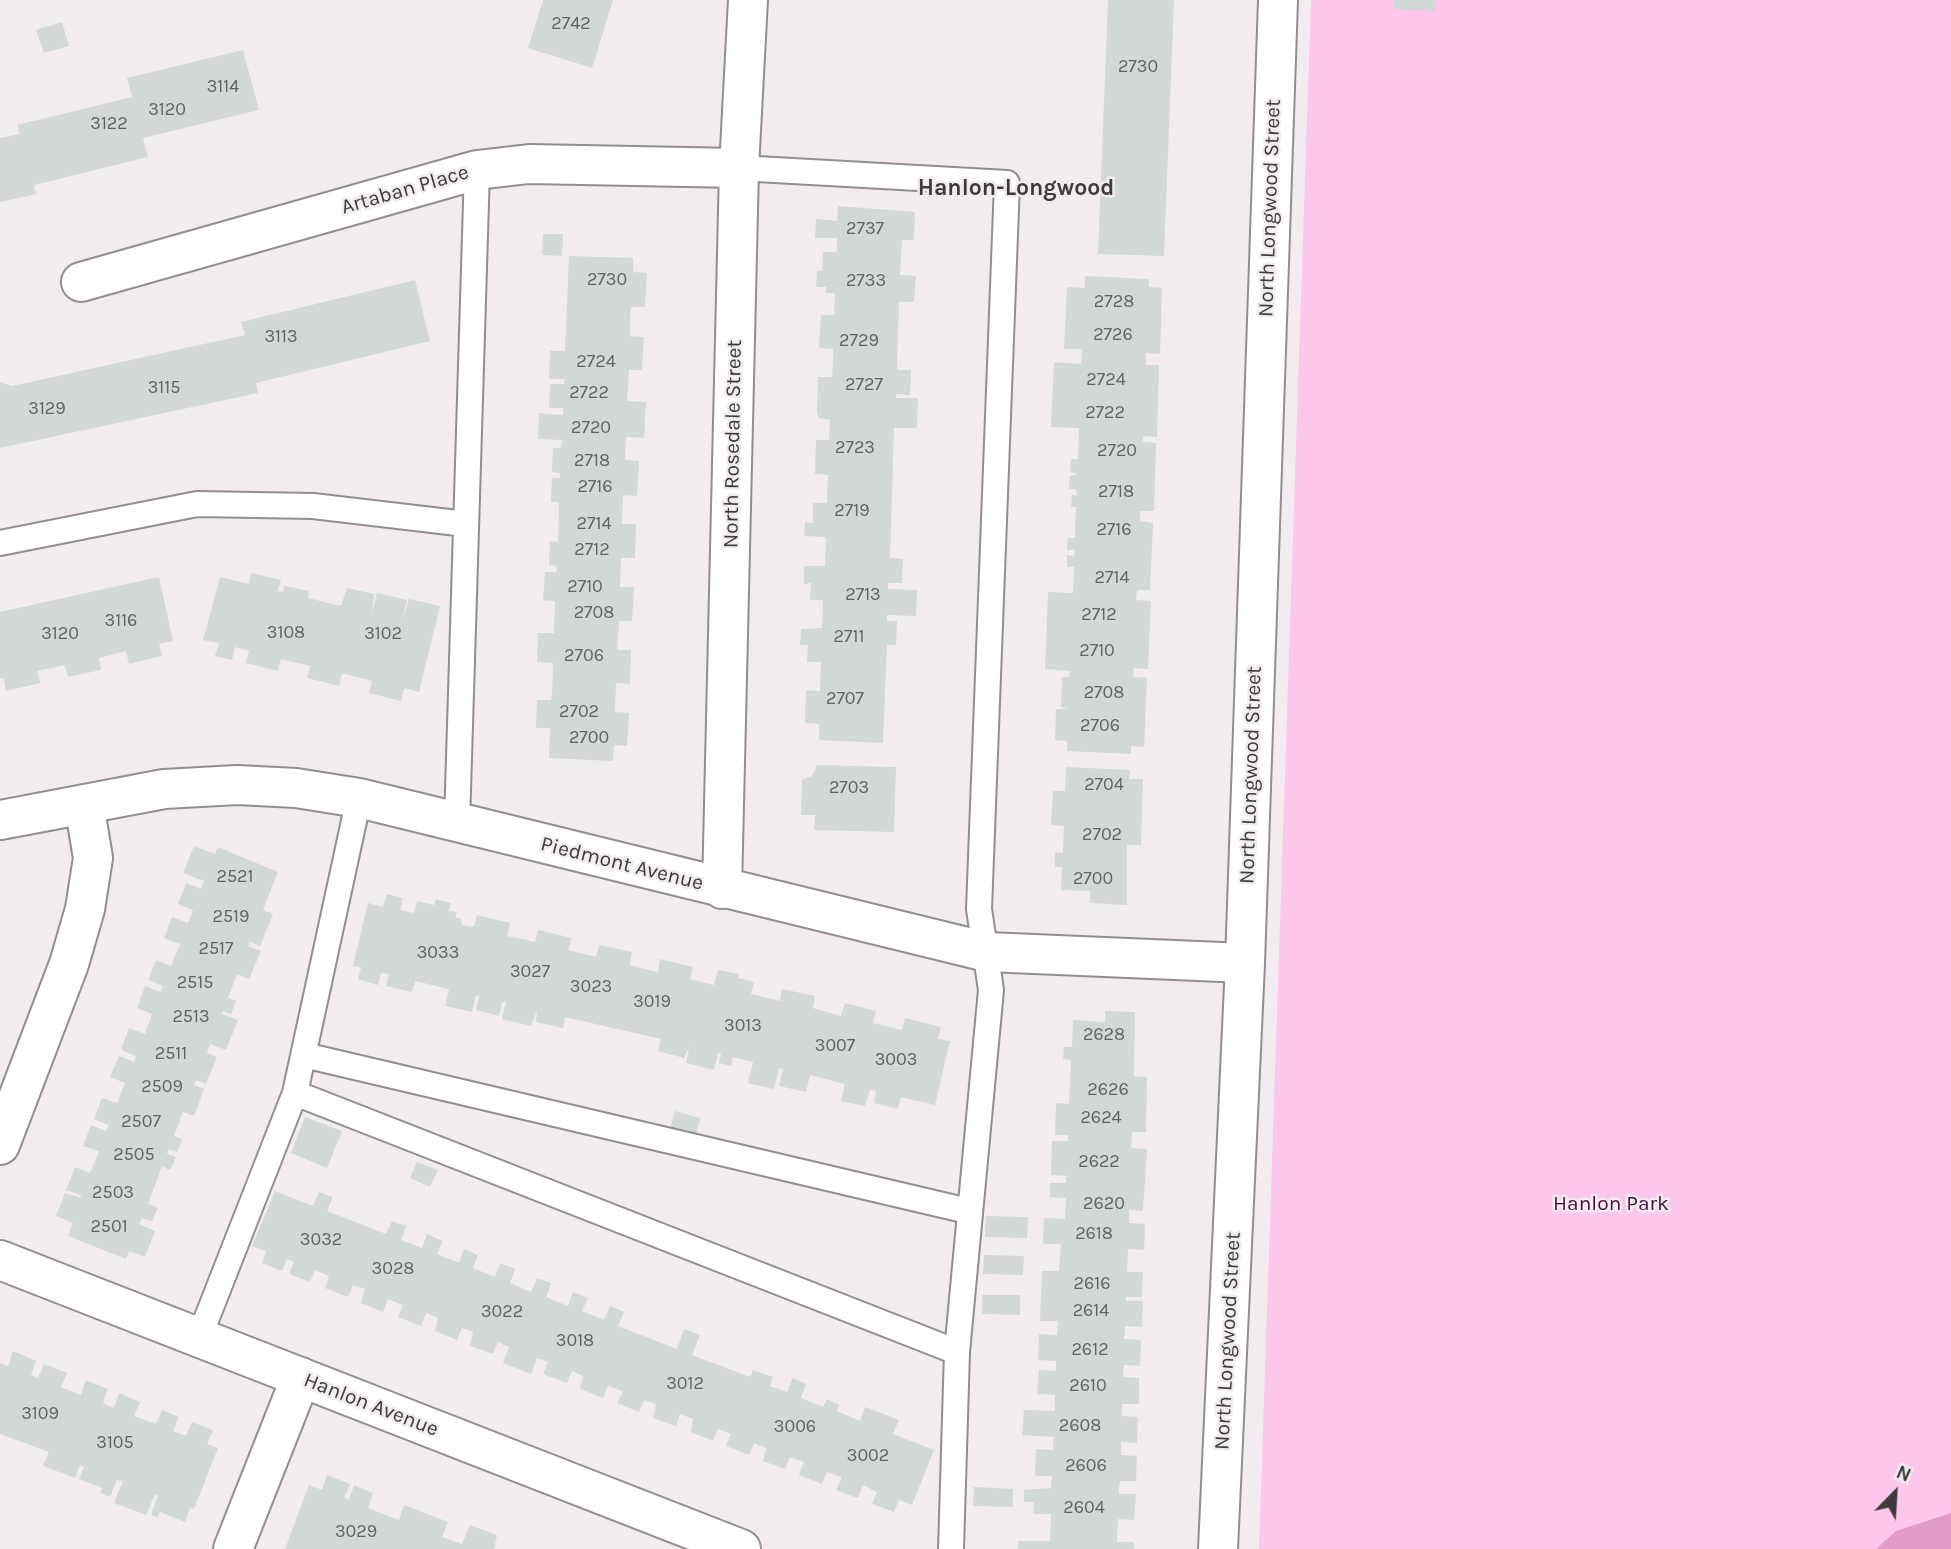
<!DOCTYPE html>
<html>
<head>
<meta charset="utf-8">
<style>
	body { margin:0 }
	#map { position:relative; width:1951px; height:1549px; overflow:hidden; background:#f2ecf0; font-family:Karla,sans-serif }
	canvas { display:block }
	.north { position:absolute; left:1860px; top:1458px; width:70px; height:70px; -webkit-text-stroke:5px #f2ecf0; paint-order:stroke; rotate:24deg; font-size:19px; font-weight:700; line-height:28px; text-align:center; color:#3d3b3c }
	.north::after { content:''; display:block; margin:auto; width:24px; height:32px; background:#3d3b3c; clip-path:polygon(50% 0,100% 100%,50% 72%,0 100%) }
</style>
</head>
<body>
<div id="map">
<canvas width="1951" height="1549"></canvas>
<div class="north">N</div>
</div>
<script>
const context = document.querySelector('canvas').getContext('2d');
context.lineJoin = 'round';
function paint(path, color) {
  context.fillStyle = color;
  context.fill(path, 'evenodd');
}
function strokePath(path, color, width, dash) {
  context.strokeStyle = color;
  context.lineWidth = width;
  context.lineCap = dash ? 'butt' : 'round';
  context.setLineDash(dash || []);
  context.stroke(path);
}
function label(font, color, halo, rows, align = 'center') {
  context.font = font + ' Karla,sans-serif';
  context.lineWidth = 5;
  context.setLineDash([]);
  context.textBaseline = 'middle';
  context.strokeStyle = halo;
  context.fillStyle = color;
  for (const [text, x, y, turn = 0] of rows) {
    context.save();
    context.translate(x, y);
    context.rotate((+turn || 0) * Math.PI / 180);
    context.textAlign = isNaN(turn) ? turn : align;
    if (halo) context.strokeText(text, 0, 0);
    context.fillText(text, 0, 0);
    context.restore();
  }
}
paint(new Path2D(`
	M1311 0H1951V1549H1259Z`), '#fcc7eb');
paint(new Path2D(`
	M1951 1513V1549H1876L1896 1531Z`), '#e09bcb');
paint(new Path2D(`
	M543 0H613L592 68 528 48Z
	M1108 0H1174L1164 256 1098 254Z
	M1393 0H1436L1435 11 1393 9Z
	M62 22 69 46 44 53 36 30Z
	M243 50 259 110 143 138 148 157 34 185 36 194 0 202V138L20 134 17 125 132 97 127 78Z
	M838 206 915 212 914 240H902L900 275 916 276 914 302H899L897 366V370H911L910 395 896 394V398H918L917 428H894L890 558 903 559 902 583H888V589L917 590 916 616 887 615V621H897L896 645H887L883 743 819 740V724L805 723 806 690 820 691 821 662H807L808 645H800L801 629 822 628 823 600H810L811 583 804 584V566H825L826 537 804 536 805 522 813 523V503H827L828 475 815 474 816 440H829L830 420 819 418 817 412 818 377H832L833 362V349L819 348 821 315H834L835 293H826V287H816L817 271H822L823 252H837V238H815L816 219 837 221Z
	M543 234H563L562 256 542 255Z
	M569 256 633 258V272L647 273 645 307H631L630 322V336L644 337 642 370H629L627 401 646 402 644 438 626 437 625 460 639 461 637 496 623 495 622 524H636L635 558H621L620 587H634L632 621H619L618 637 617 650H631L630 684 616 683 615 712 629 713 627 746 614 745 613 761 549 758 550 728H536L537 700H551L552 695 553 663 537 662 538 633H554L555 601 543 600 545 572H557L556 566 549 565 550 541 558 542 559 506V502H551L552 478H560V473L552 472 553 448H561L562 440 538 439 539 413 563 415V408H549L550 384H564L565 379H549L550 351H565Z
	M1085 276 1149 279V287L1162 288 1160 354 1146 353V365H1159L1157 437 1143 436V442L1156 443 1154 511H1140V521L1153 523 1150 590H1137L1136 600 1151 601 1148 669 1134 668 1133 677 1147 678 1144 747 1131 746V754L1067 751V741L1055 740 1056 709H1068L1061 707 1062 677H1069L1070 671 1045 669 1048 592 1073 593 1074 567H1067V555L1074 556 1075 550H1067L1068 538H1075L1076 507H1071L1072 495 1077 496 1076 489H1069L1070 476 1078 474 1070 472 1071 459H1078L1079 428 1051 427 1054 362 1081 364 1082 349H1064L1067 287 1085 288Z
	M415 280 430 341 256 383 258 393 0 448V382L12 386 245 335 241 322Z
	M251 573 281 580 278 591 283 592 284 586 309 591 308 598 341 606 347 588 374 594 372 614 377 593 407 600 402 621 409 599 440 606 419 692 404 688 401 701 369 693 372 681 342 673 339 686 307 678 310 666 281 659 278 671 246 663 249 651 235 647 232 660 215 656 219 643 203 640 220 577 249 584Z
	M159 577 173 641 159 644 162 656 129 664 126 651 99 658 101 670 68 677 65 665 37 671 40 683 6 691 4 678 0 679V612Z
	M817 765 896 767 894 832 814 830 815 815H801L802 780 812 776Z
	M1066 767 1130 770 1129 779H1143L1141 845H1127V905L1090 903V891L1061 890 1062 867H1055V852L1063 853 1064 826 1051 825 1052 809 1053 791H1065Z
	M194 846 215 854 218 847 278 872 263 910 273 914 260 946 250 942 248 946 261 951 249 979 237 974 228 998 236 1001 231 1014 223 1011 222 1014 238 1020 226 1050 210 1044 207 1053 217 1057 206 1084 196 1080 194 1085 204 1089 194 1116 183 1112 174 1136 182 1139 177 1152 169 1149 167 1154 176 1157 170 1170 162 1166 148 1204 158 1208 152 1221 142 1218 139 1224 155 1231 145 1257 129 1251 126 1259 68 1236 73 1223 56 1216 65 1193 80 1198 81 1195 66 1190 75 1167 90 1173 99 1151 83 1146 91 1125 106 1131 109 1125 94 1119 102 1098 117 1103 125 1083 110 1077 119 1056 134 1062 136 1056 121 1050 129 1028 145 1034 152 1014 137 1008 145 986 161 992 162 990 163 986 148 980 156 960 171 966 180 944 164 938 172 917 188 923 193 910 178 904 186 883 201 889 204 881 183 873Z
	M387 894 403 898 400 910 414 913 417 901 434 905 436 899 451 903 449 911 457 912 455 917 461 919 462 925 474 927 477 915 510 923 507 936 522 939 535 942 538 930 572 938 568 950 596 957 599 945 632 952 630 965 645 969 658 972 660 959 693 967 690 979 714 985 718 970 739 974 738 978 754 982 751 994 780 1001 782 989 815 996 813 1008 841 1016 845 1003 876 1011 873 1023 902 1030 905 1018 941 1027 938 1039 950 1041 935 1105 901 1097 898 1109 874 1103 876 1091 870 1090 865 1106 841 1101 845 1084 810 1075 806 1092 779 1086 783 1069 779 1068 774 1089 748 1083 753 1062 733 1057 731 1066 719 1063 721 1054 718 1053 714 1070 686 1063 689 1047 684 1058 658 1051 661 1039 565 1017 563 1028 536 1022 537 1010 531 1026 502 1019 506 1002H502L499 1016 476 1010 479 996 476 995 472 1012 445 1006 449 989 415 981 412 992 386 986 389 974 381 973 378 985 358 979 361 968 353 966 368 903 383 907Z
	M1105 1011 1135 1012 1134 1076 1147 1077 1146 1132H1132L1131 1148 1147 1149 1143 1211 1129 1210V1223L1145 1224 1144 1250 1128 1249 1127 1272H1143L1142 1297H1126V1301H1143L1142 1327 1125 1326 1124 1339 1141 1340 1140 1366 1124 1365 1123 1372V1377L1139 1378V1404H1122V1416L1138 1417 1137 1443 1121 1442V1455L1137 1456 1136 1481H1120L1119 1489V1494H1136L1134 1520 1118 1519 1117 1542H1134V1549H1018V1541H1050L1051 1514H1033L1034 1502H1024V1490L1051 1488 1052 1476H1035L1036 1449 1053 1450 1054 1437 1022 1435 1024 1410 1055 1411V1395L1037 1394 1039 1370 1056 1371V1361L1038 1360 1039 1334 1057 1335 1058 1321H1040L1042 1271H1059L1061 1244H1043L1044 1218 1065 1219 1066 1198 1050 1197V1183H1066V1179L1067 1176 1051 1175 1052 1141H1068V1135H1055L1056 1103 1069 1104 1071 1060 1063 1059 1064 1047H1072L1073 1020 1105 1022Z
	M675 1111 700 1118 696 1136 670 1129Z
	M305 1117 342 1131 327 1168 291 1153Z
	M417 1162 438 1170 430 1187 410 1178Z
	M275 1191 313 1206 319 1192 333 1197 327 1211 386 1234 392 1221 406 1226 401 1240 422 1248 427 1234 443 1241 437 1254 459 1263 464 1249 478 1255 473 1268 495 1277 500 1263 515 1269 510 1283 531 1292 537 1278 551 1283 546 1297 568 1306 573 1292 588 1298 582 1311 604 1320 610 1306 624 1312 618 1326 677 1349 684 1329 700 1335 692 1355 750 1377 753 1370 773 1377 770 1386 787 1392 793 1378 806 1384 801 1398 823 1407 827 1399 839 1405 837 1411 860 1421 865 1407 899 1420 893 1434 934 1450 912 1505 899 1500 894 1512 872 1504 877 1492 863 1485 858 1498 836 1490 842 1477 838 1476 827 1472 822 1484 799 1475 804 1462 790 1457 785 1469 763 1461 766 1448 754 1443 749 1455 726 1446 731 1434 718 1429 713 1441 691 1432 693 1419 680 1414 676 1426 653 1418 656 1404 644 1400 639 1412 617 1403 623 1391 608 1386 603 1398 580 1389 583 1376 572 1371 567 1383 543 1374 548 1362 537 1358 531 1374 503 1363 509 1347 498 1342 493 1354 470 1346 473 1332 462 1328 457 1340 435 1331 438 1318 426 1313 421 1326 398 1317 403 1305 400 1304 388 1299 383 1312 361 1303 365 1289 353 1285 348 1297 325 1288 329 1276 315 1270 310 1282 289 1274 294 1262 287 1259 282 1271 262 1263 266 1251 252 1246Z
	M986 1216 1028 1217 1027 1238 985 1237Z
	M984 1255 1024 1256 1023 1275 983 1274Z
	M982 1295H1020V1315L982 1314Z
	M13 1351 36 1361 31 1375 38 1378 44 1364 67 1373 61 1387 81 1395 86 1380 108 1389 103 1403 114 1408 119 1393 140 1402 134 1416 156 1424 162 1410 179 1417 173 1431 186 1436 192 1422 213 1430 207 1444 218 1448 194 1509 190 1508 185 1522 160 1512 158 1517 151 1515 158 1496 155 1494 146 1515 114 1503 123 1481 117 1480 110 1497 100 1493 102 1488 79 1479 84 1467 80 1465 75 1478 43 1466 49 1452 0 1434V1363L8 1366Z
	M327 1475 350 1484 344 1498 349 1500 354 1485 373 1493 368 1508 399 1520 404 1505 448 1522 442 1537 462 1544 470 1525 497 1535 494 1549H285L309 1485 322 1490Z
	M974 1487 1013 1489V1507L973 1506Z`), '#d1d8d6');
const lane = new Path2D(`
	M739 168 1007 183 979 909 991 990 957 1352 951 1549
	M0 543 197 504 313 506 466 524
	M457 823 477 170
	M304 1055 968 1211
	M295 1093 957 1352
	M199 1338 295 1093 359 798`);
const street = new Path2D(`
	M81 282 477 170 529 164 739 168
	M0 820 164 789 237 785 296 788 359 798 987 952 1245 963
	M722 889 739 168 748 0
	M0 1145 69 964 85 909 93 858 84 804
	M0 1260 741 1549
	M233 1549 301 1377
	M1218 1549 1245 963 1278 0`);
strokePath(lane, '#928d90', 28);
strokePath(street, '#928d90', 42);
strokePath(lane, '#fff', 24);
strokePath(street, '#fff', 38);
label('18px', '#626262', null, [
	["2742",571,24],
	["2730",1138,67],
	["3114",223,87],
	["3120",167,110],
	["3122",109,124],
	["2737",865,229],
	["2730",607,280],
	["2733",866,281],
	["2728",1114,302],
	["2726",1113,335],
	["3113",281,337],
	["2729",859,341],
	["2724",596,362],
	["2724",1106,380],
	["2727",864,385],
	["3115",164,388],
	["2722",589,393],
	["3129",47,409],
	["2722",1105,413],
	["2720",591,428],
	["2723",855,448],
	["2720",1117,451],
	["2718",592,461],
	["2716",595,487],
	["2718",1116,492],
	["2719",852,511],
	["2714",594,524],
	["2716",1114,530],
	["2712",592,550],
	["2714",1112,578],
	["2710",585,587],
	["2713",863,595],
	["2708",594,613],
	["2712",1099,615],
	["3116",121,621],
	["3108",286,633],
	["3120",60,634],
	["3102",383,634],
	["2711",849,637],
	["2710",1097,651],
	["2706",584,656],
	["2708",1104,693],
	["2707",845,699],
	["2702",579,712],
	["2706",1100,726],
	["2700",589,738],
	["2704",1104,785],
	["2703",849,788],
	["2702",1102,835],
	["2521",235,877],
	["2700",1093,879],
	["2519",231,917],
	["2517",216,949],
	["3033",438,953],
	["3027",530,972],
	["2515",195,983],
	["3023",591,987],
	["3019",652,1002],
	["2513",191,1017],
	["3013",743,1026],
	["2628",1104,1035],
	["3007",835,1046],
	["2511",171,1054],
	["3003",896,1060],
	["2509",162,1087],
	["2626",1108,1090],
	["2624",1101,1118],
	["2507",141,1122],
	["2505",134,1155],
	["2622",1099,1162],
	["2503",113,1193],
	["2620",1104,1204],
	["2501",109,1227],
	["2618",1094,1234],
	["3032",321,1240],
	["3028",393,1269],
	["2616",1092,1284],
	["2614",1091,1311],
	["3022",502,1312],
	["3018",575,1341],
	["2612",1090,1350],
	["3012",685,1384],
	["2610",1088,1386],
	["3109",40,1414],
	["2608",1080,1426],
	["3006",795,1427],
	["3105",115,1443],
	["3002",868,1456],
	["2606",1086,1466],
	["2604",1084,1508],
	["3029",356,1532]
]);
label('21px', '#3d3b3c', '#f2ecf0', [
	["Artaban Place",405,190,-16],
	["North Longwood Street",1270,208,-88],
	["North Rosedale Street",733,444,-89],
	["North Longwood Street",1251,775,-88],
	["Piedmont Avenue",622,864,14],
	["North Longwood Street",1228,1341,-87],
	["Hanlon Avenue",371,1405,21]
]);
label('21px', '#480d3c', '#f2ecf0', [
	["Hanlon Park",1611,1204]
]);
label('bold 23px', '#3d3b3c', '#f2ecf0', [
	["Hanlon-Longwood",1016,188]
]);
</script>
</body>
</html>
